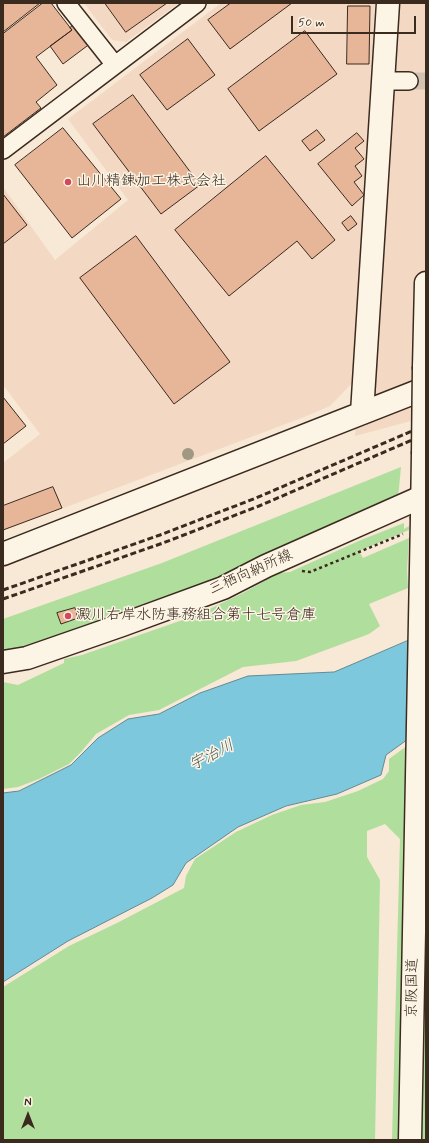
<!DOCTYPE html>
<html>
<head>
<meta charset="utf-8">
<style>
	body { margin:0 }
	#map { position:relative; width:429px; height:1143px; overflow:hidden; background:#f8e8d6; font-family:Mynerve,sans-serif }
	canvas { display:block }
	.frame { position:absolute; inset:0; border:4px solid #3b2a1e; pointer-events:none }
	.north { position:absolute; left:8px; top:1095px; width:40px; height:40px; -webkit-text-stroke:3px #fcf5e5; paint-order:stroke; rotate:0deg; font-size:11px; font-weight:700; line-height:16px; text-align:center; color:#3b2a1e }
	.north::after { content:''; display:block; margin:auto; width:14px; height:18px; background:#3b2a1e; clip-path:polygon(50% 0,100% 100%,50% 72%,0 100%) }
	.scale { position:absolute; left:291px; top:16px; width:125px; height:18px; box-sizing:border-box; border:2px solid #3b2a1e; border-top:0; padding-left:5px; font-size:12px; line-height:14px; white-space:nowrap; color:#3b2a1e; -webkit-text-stroke:3px #fcf5e5; paint-order:stroke }
</style>
</head>
<body>
<div id="map">
<canvas width="429" height="1143"></canvas>
<div class="frame"></div>
<div class="north">N</div>
<div class="scale">50 m</div>
</div>
<script>
const context = document.querySelector('canvas').getContext('2d');
context.lineJoin = 'round';
function paint(path, color) {
  context.fillStyle = color;
  context.fill(path, 'evenodd');
}
function strokePath(path, color, width, dash) {
  context.strokeStyle = color;
  context.lineWidth = width;
  context.lineCap = dash ? 'butt' : 'round';
  context.setLineDash(dash || []);
  context.stroke(path);
}
function label(font, color, halo, rows, align = 'center') {
  context.font = font + ' Mynerve,"Klee One",sans-serif';
  context.lineWidth = 3;
  context.setLineDash([]);
  context.textBaseline = 'middle';
  context.strokeStyle = halo;
  context.fillStyle = color;
  for (const [text, x, y, turn = 0] of rows) {
    context.save();
    context.translate(x, y);
    context.rotate((+turn || 0) * Math.PI / 180);
    context.textAlign = isNaN(turn) ? turn : align;
    if (halo) context.strokeText(text, 0, 0);
    context.fillText(text, 0, 0);
    context.restore();
  }
}
paint(new Path2D(`
	M84 3H179L126 42 112 40Z
	M221 3H375L357 378 330 406 304 417 3 531V463L40 434 3 385V187L55 260 128 200 68 119Z
	M383 3H426V417L355 436Z`), '#f3d9c3');
paint(new Path2D(`
	M401 467 398 498 204 586 3 655V619L162 563Z
	M404 523V529L409 526V530L359 551 363 558 409 538 407 570 408 588 369 604 380 626 369 634 296 661 243 667 159 710 129 715 96 734 81 752 69 764 39 779 18 787 3 789V682L18 685 64 663V659L82 655 197 615 243 593 279 573 290 572 361 540Z
	M426 732V1140H392L400 839 385 824 367 831V857L380 880 375 1140H3V987L69 946 117 923 184 888 186 876 195 859 236 832 272 815 301 805 325 802 358 791 383 779 389 771V759Z`), '#b0de9d');
const water = new Path2D(`
	M426 633V726L386 755 381 775 337 794 286 806 238 827 186 863 173 885 152 898 68 941 3 982V793L19 791 71 765 98 738 128 719 159 714 200 693 248 676 334 672Z`);
paint(water, '#7ec8de');
strokePath(water, '#638991', 1);
const building = new Path2D(`
	M3 3H40L3 32Z
	M43 3H51L72 30 36 57 57 85 36 102 41 108 3 137V34Z
	M105 3H167L126 32Z
	M231 3H292L230 49 208 20Z
	M348 6H370L369 64H347Z
	M76 23 91 43 63 64 50 46 72 30 70 28Z
	M305 31 337 74 259 131 228 89Z
	M188 39 215 75 167 110 140 75Z
	M133 95 200 185 161 214 93 124Z
	M63 128 121 199 72 238 15 165Z
	M317 130 325 140 310 151 302 141Z
	M357 133 364 141 355 148 364 159 355 166 362 176 354 182 364 195 352 206 318 164Z
	M266 156 335 240 312 259 297 241 229 296 175 230Z
	M3 194 27 225 3 244Z
	M351 216 357 224 348 231 342 223Z
	M136 236 230 362 174 404 80 278Z
	M3 397 26 426 3 444Z
	M53 487 62 508 3 530V506Z
	M75 608 78 618 61 624 57 613Z`);
paint(building, '#e7b598');
strokePath(building, '#3b2a1e', 1);
strokePath(new Path2D(`
	M409 81H426`), '#d2c2b1', 17, [17, 8]);
const street = new Path2D(`
	M66 3 115 65
	M384 81H409
	M3 150 197 3`);
const secondary = new Path2D(`
	M362 413 388 3
	M3 554 426 388
	M3 662 27 658 122 625 223 588 266 566 426 495`);
const highway = new Path2D(`
	M424 367 426 283
	M422 517 423 454`);
strokePath(street, '#3b2a1e', 20);
strokePath(secondary, '#3b2a1e', 25);
strokePath(highway, '#3b2a1e', 25);
strokePath(new Path2D(`
	M302 571 310 572 403 534`), '#3b2a1e', 2.5, [3, 3]);
strokePath(street, '#fcf5e5', 17);
strokePath(secondary, '#fcf5e5', 22);
strokePath(highway, '#fcf5e5', 22);
strokePath(new Path2D(`
	M3 590 160 535 256 498 426 425
	M3 599 163 543 259 506 426 434`), '#3b2a1e', 3, [6, 3]);
const highwayBridge = new Path2D(`
	M423 454 424 367
	M410 1140 422 517`);
strokePath(highwayBridge, '#3b2a1e', 25, []);
strokePath(highwayBridge, '#fcf5e5', 22);
context.fillStyle = '#a09882';
for (const [x, y] of [
	[188,454]
]) {
  context.beginPath();
  context.arc(x, y, 6, 0, 2 * Math.PI);
  context.fill();
}
for (const [x, y, r, color] of [
	[68,182,4,"#d1495b"],
	[68,616,4,"#d1495b"]
]) {
  const dot = new Path2D();
  dot.arc(x, y, r, 0, 2 * Math.PI);
  context.fillStyle = color;
  context.fill(dot);
  strokePath(dot, '#fcf5e5', 1.5);
}
label('15px', '#3b2a1e', '#fcf5e5', [
	["山川精錬加工株式会社",76,182],
	["澱川右岸水防事務組合第十七号倉庫",76,616]
], 'left');
label('15px', '#3b2a1e', '#fcf5e5', [
	["三栖向納所線",251,573,-24],
	["京阪国道",413,988,-89]
]);
label('italic 16px', '#4f5958', '#fcf5e5', [
	["宇治川",212,756,-27]
]);
</script>
</body>
</html>
